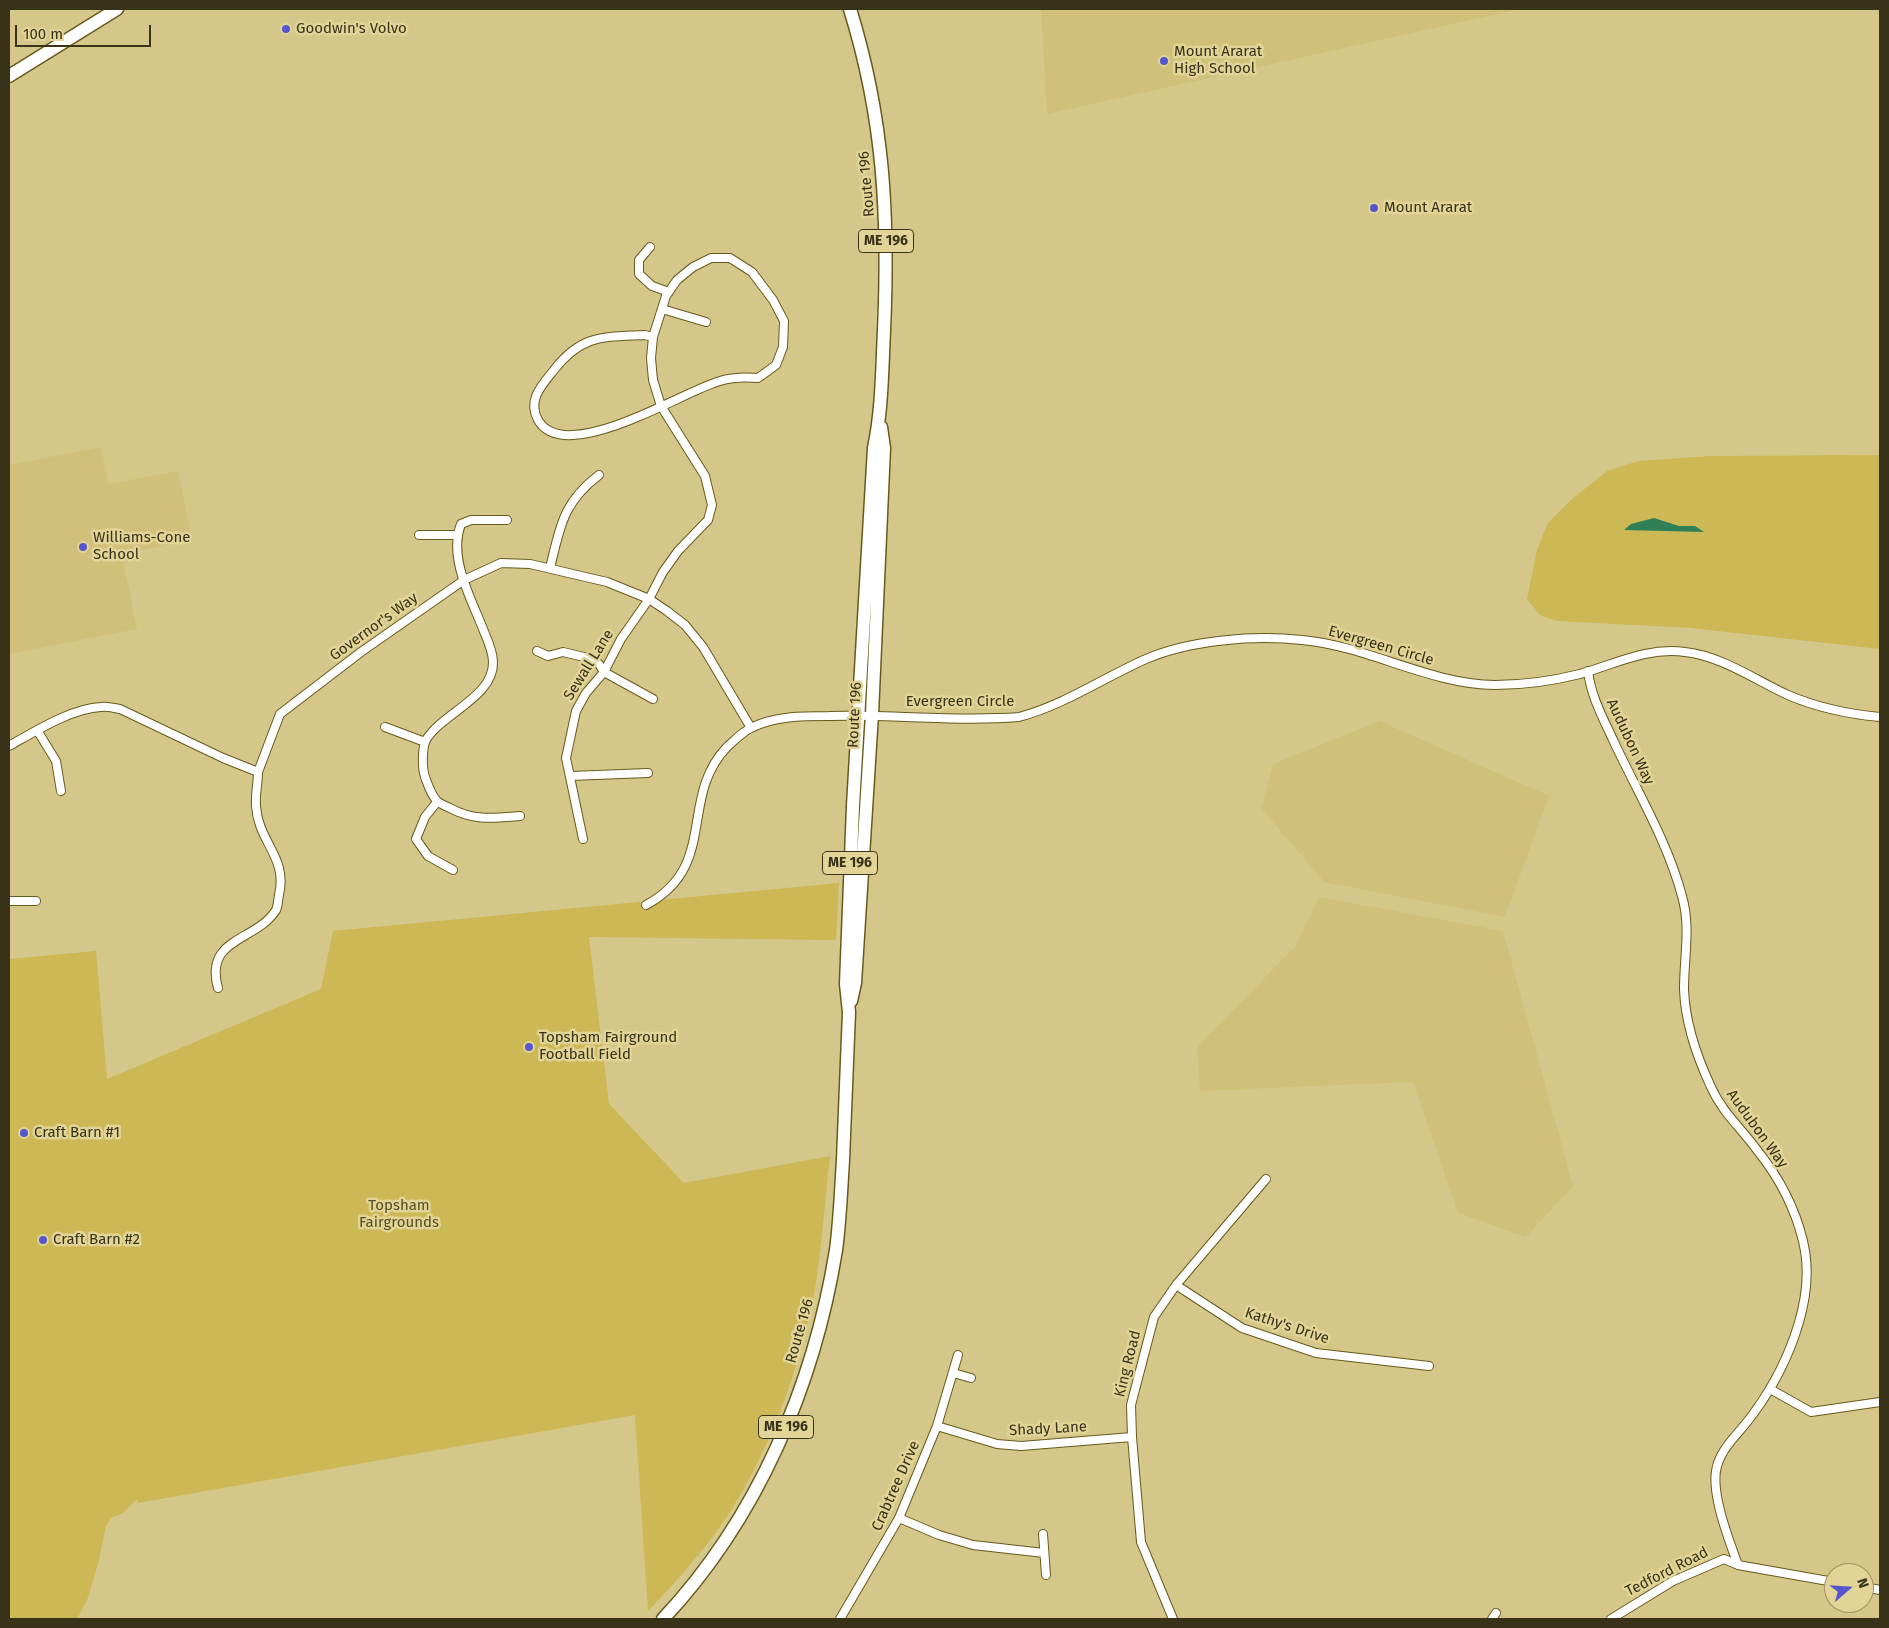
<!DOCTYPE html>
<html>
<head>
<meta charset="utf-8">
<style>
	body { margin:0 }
	#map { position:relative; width:1889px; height:1628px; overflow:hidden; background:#d5c789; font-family:"Fira Sans",sans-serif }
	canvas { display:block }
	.frame { position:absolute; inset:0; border:10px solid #383219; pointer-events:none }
	.north { position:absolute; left:1824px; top:1563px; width:50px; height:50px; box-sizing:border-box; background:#e2d496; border:1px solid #9e9364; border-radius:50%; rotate:71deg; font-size:14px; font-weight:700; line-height:20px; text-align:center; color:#383219 }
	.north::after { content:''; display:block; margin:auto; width:18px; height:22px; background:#5356cd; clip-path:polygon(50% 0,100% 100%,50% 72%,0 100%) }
	.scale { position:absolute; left:15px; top:25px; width:136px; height:22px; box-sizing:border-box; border:2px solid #383219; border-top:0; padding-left:6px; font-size:15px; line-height:18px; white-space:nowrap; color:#383219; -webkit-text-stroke:4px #e2d496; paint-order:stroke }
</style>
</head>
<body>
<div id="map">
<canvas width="1889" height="1628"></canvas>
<div class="frame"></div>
<div class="north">N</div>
<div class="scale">100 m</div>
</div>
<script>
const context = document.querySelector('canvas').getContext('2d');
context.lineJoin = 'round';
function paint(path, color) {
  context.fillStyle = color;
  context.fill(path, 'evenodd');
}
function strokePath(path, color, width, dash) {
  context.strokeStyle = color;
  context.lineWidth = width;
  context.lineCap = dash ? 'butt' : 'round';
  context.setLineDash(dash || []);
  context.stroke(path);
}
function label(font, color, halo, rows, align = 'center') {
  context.font = font + ' "Fira Sans",sans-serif';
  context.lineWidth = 5;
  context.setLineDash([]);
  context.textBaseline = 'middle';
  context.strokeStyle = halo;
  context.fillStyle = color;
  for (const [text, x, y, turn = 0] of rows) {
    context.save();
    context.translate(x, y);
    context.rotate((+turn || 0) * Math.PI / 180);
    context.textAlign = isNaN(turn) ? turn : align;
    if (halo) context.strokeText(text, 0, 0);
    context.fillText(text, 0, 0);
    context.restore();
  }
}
paint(new Path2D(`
	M1041 9H1520L1047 114Z
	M101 447 108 484 178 471 192 540 122 554 137 629 9 654V465Z
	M1380 721 1549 796 1505 917 1324 882 1261 808 1273 764Z
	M1319 897 1503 931 1573 1186 1526 1237 1458 1213 1413 1082 1200 1091 1197 1047 1295 947Z`), '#d0c07a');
paint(new Path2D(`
	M1880 455V649L1691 628 1557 621 1540 615 1527 599 1537 550 1548 523 1572 499 1607 471 1638 461 1710 456Z
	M839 883 836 940 589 937 609 1104 684 1183 830 1156C825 1200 822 1245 815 1289 801 1367 767 1459 722 1524 700 1555 674 1584 648 1611L635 1415 138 1503 137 1499 123 1513 111 1518 106 1526 99 1560 88 1598 77 1619H9V959L96 951 107 1079 321 989 333 931Z`), '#cdb856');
paint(new Path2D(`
	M1654 518 1679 526H1695L1704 532 1624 530 1631 524Z`), '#2f8056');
const minor = new Path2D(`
	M650 247 639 260V274L652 286 669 292
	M662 309 706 322
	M507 520H471L461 524C448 558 471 598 483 629 487 639 493 651 493 662 494 697 442 713 426 740 422 748 422 768 425 777 428 785 431 795 437 801 440 804 446 806 450 808 473 821 494 818 520 816
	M419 535H457
	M550 568C560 527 563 502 599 475
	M537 651 548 656 563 652 584 657 599 664 604 672 653 699
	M1588 671C1591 697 1604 720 1615 744 1638 793 1668 843 1682 896 1691 927 1684 957 1684 989 1685 1022 1697 1057 1711 1087 1722 1112 1741 1128 1757 1150 1778 1176 1795 1208 1803 1241 1818 1301 1784 1375 1747 1422 1735 1437 1719 1451 1716 1471 1712 1497 1729 1540 1738 1565
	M385 727 425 742
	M37 730 56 761 61 791
	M9 746C34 732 72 708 101 707 107 706 114 708 120 709L223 758 258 772 280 714 361 652 464 580 501 563 530 564 607 582 649 599 667 611 685 625 703 647 751 728
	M570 776 648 773
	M437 802 425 817 416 839 428 856 453 870
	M583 839 566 758 576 711 586 693 604 672 621 639 649 599 663 572 678 551 708 520 712 505 705 476 661 406 653 380 651 358 653 337 666 296 677 280 693 267 711 258H730L752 272 773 300 784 321 783 347 776 365 758 378C744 377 733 377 720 381 683 391 565 467 538 420 527 400 542 385 554 370 582 334 604 337 645 335L653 337
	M9 901H36
	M646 905C719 866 678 798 727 747 734 741 742 732 751 728 774 716 803 716 829 716 892 714 956 722 1019 717 1064 705 1103 678 1146 659 1190 640 1254 635 1302 640 1368 646 1428 684 1495 685 1523 685 1552 681 1580 674 1615 664 1647 647 1685 652 1722 656 1755 680 1788 695 1818 708 1848 714 1880 717
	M218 988C204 937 256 942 276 910 278 906 278 900 279 895 288 857 258 842 256 806 255 795 258 783 258 772
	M1176 1285 1242 1328 1316 1353 1429 1366
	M953 1373 971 1378
	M1770 1389 1811 1412 1880 1402
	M937 1426 997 1444 1021 1446 1132 1437
	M899 1518 939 1535 973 1545 1044 1553
	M1043 1534 1046 1575
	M1864 1587 1880 1590
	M840 1619 899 1518 937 1426 958 1355
	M1173 1619 1141 1542 1132 1437 1131 1405 1154 1317 1176 1285 1266 1179
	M1492 1619 1496 1613
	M1611 1619 1673 1581 1724 1559 1738 1565 1834 1582`);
const primary = new Path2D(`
	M9 76 117 9`);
const trunk = new Path2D(`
	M851 1001 855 983 872 714 884 448 881 427
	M663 1619C757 1519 814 1386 836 1250 840 1221 841 1190 843 1160 845 1110 847 1061 849 1012L846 984 853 806 874 448C882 410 882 371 884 331 889 216 884 119 850 9`);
strokePath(minor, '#675a1c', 10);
strokePath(primary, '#675a1c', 15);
strokePath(trunk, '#675a1c', 15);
strokePath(minor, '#fff', 8);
strokePath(primary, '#fff', 12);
strokePath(trunk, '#fff', 12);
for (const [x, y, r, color] of [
	[286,29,5,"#5356cd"],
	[1164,61,5,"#5356cd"],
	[1374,208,5,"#5356cd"],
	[83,547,5,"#5356cd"],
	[529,1047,5,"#5356cd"],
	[24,1133,5,"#5356cd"],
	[43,1240,5,"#5356cd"]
]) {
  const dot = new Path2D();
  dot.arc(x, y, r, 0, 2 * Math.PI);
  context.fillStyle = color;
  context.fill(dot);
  strokePath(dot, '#e2d496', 2);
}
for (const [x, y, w] of [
	[886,241,55],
	[850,863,55],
	[786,1427,55]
]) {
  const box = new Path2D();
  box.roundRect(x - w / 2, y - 11.5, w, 23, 4);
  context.fillStyle = '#e2d496';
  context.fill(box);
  strokePath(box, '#383219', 1);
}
label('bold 14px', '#383219', null, [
	["ME 196",886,241],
	["ME 196",850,863],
	["ME 196",786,1427]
]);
label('15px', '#383219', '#e2d496', [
	["Goodwin's Volvo",296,29],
	["Mount Ararat",1174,52],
	["High School",1174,69],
	["Mount Ararat",1384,208],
	["Williams-Cone",93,538],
	["School",93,555],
	["Topsham Fairground",539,1038],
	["Football Field",539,1055],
	["Craft Barn #1",34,1133],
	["Craft Barn #2",53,1240]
], 'left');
label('15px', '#383219', '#e2d496', [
	["Route 196",867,184,-95],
	["Governor's Way",374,627,-36],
	["Evergreen Circle",1381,646,16],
	["Sewall Lane",589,665,-58],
	["Evergreen Circle",960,702],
	["Route 196",855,715,-87],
	["Audubon Way",1630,742,65],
	["Audubon Way",1757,1129,54],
	["Kathy's Drive",1287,1326,18],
	["Route 196",800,1331,-74],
	["King Road",1128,1364,-76],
	["Shady Lane",1048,1429,-3],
	["Crabtree Drive",896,1486,-66],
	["Tedford Road",1667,1572,-27]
]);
label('15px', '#574e21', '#e2d496', [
	["Topsham",399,1206],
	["Fairgrounds",399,1223]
]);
</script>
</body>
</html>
